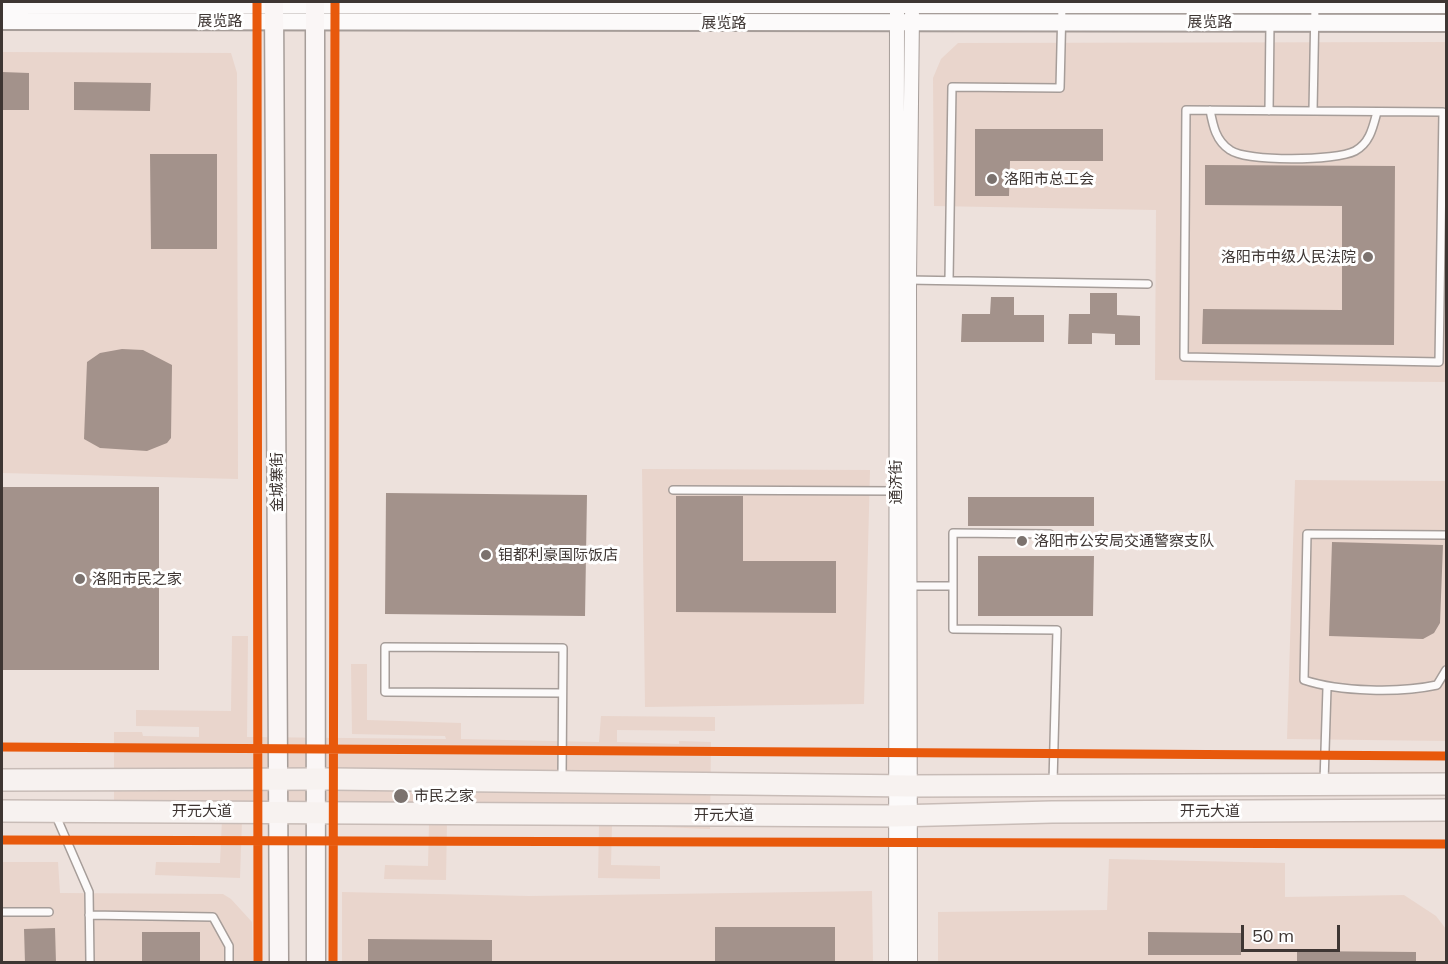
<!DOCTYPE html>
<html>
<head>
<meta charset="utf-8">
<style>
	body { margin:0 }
	#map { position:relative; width:1448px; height:964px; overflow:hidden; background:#ede1dc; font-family:Mulish,sans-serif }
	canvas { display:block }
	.frame { position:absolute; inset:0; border:3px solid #3e3633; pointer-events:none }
	.scale { position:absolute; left:1241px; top:925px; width:99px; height:27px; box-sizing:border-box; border:3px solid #3e3633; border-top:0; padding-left:8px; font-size:18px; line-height:21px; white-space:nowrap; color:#3e3633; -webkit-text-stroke:4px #fff; paint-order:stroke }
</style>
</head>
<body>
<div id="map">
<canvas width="1448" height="964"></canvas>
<div class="frame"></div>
<div class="scale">50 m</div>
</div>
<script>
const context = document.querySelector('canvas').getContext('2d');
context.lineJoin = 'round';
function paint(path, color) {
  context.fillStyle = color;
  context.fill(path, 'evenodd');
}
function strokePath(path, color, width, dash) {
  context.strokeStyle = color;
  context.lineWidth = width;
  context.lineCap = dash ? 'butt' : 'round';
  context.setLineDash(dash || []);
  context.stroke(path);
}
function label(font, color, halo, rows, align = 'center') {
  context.font = font + ' Mulish,"Noto Sans SC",sans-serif';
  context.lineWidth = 6;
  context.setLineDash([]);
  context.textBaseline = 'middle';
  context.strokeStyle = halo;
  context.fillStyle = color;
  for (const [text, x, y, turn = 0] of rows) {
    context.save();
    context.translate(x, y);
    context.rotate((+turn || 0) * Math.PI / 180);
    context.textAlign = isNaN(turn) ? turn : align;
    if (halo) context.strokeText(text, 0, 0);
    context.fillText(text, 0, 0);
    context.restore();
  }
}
paint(new Path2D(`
	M1446 42V382L1155 380 1156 210 934 206 933 78 941 59 958 43Z
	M2 52 231 53 237 73 238 479 2 473Z
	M642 469 870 470 864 704 645 707Z
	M1295 480 1446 481V741L1287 739Z
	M232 636H248L247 737 446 739 445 736 352 734 351 664H367V720L461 723V739L599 742 601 716 715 717V731L617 730V742L679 744V741L711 742 710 829 612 825 611 865 660 866V879L598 878 599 825 447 822 446 880 384 879 385 865 428 866 429 823 242 820 240 878 155 875 156 862 220 863 222 819 114 821V732H142L143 736 199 737V727L136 726V710L231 711Z
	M1109 859 1285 863V897L1404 895 1436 916 1446 929V962H938V912L1107 910Z
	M2 862H58L60 893 223 894 231 899 252 922 253 962H2Z
	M872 891 873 962H342V892L529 896Z`), '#e9d5cc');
paint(new Path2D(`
	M2 72 29 73V110H2Z
	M74 82 151 83 150 111 74 110Z
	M975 129H1103V161H1010L1009 196H975Z
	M150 154H217V249H151Z
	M1205 165 1395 166 1394 345 1202 344 1203 309 1342 310V206L1205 205Z
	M1090 293H1117V315L1140 316V345H1115V334L1092 333V344H1068L1069 314H1090Z
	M991 297H1014V315H1044V342H961L962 314H990Z
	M122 349 143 350 172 365 171 438 167 443 147 451 100 448 84 439 87 362 100 353Z
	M2 487H159V670H2Z
	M386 493 587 495 585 616 385 614Z
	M676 496H743V561H836V613L676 612Z
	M968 497H1094V526H968Z
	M1332 542 1443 545 1440 623 1434 633 1423 639 1329 636Z
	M978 556H1094L1093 616H978Z
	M715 927H835V963H715Z
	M55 928 56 963H25L24 929Z
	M142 932H200V963H142Z
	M1148 932 1241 933V955H1148Z
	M368 939 492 940V963H368Z
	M1297 951 1416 952V963H1297Z`), '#a3928b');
const service = new Path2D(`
	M1186 110 1443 112 1439 362 1184 357Z
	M1210 110C1213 126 1216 141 1230 150 1247 162 1336 161 1355 151 1370 143 1373 127 1377 112
	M1269 111 1270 23
	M1313 111 1315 5
	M907 280 1148 284
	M949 280 952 87 1060 88 1062 5
	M673 490 896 491
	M1050 534 953 533V629L1057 630 1053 782
	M1446 535 1307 534 1304 680C1340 692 1400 693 1437 685L1446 670
	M908 586H953
	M562 778 563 648 385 647V692L562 693
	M1324 782 1327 688
	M56 816 89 892 90 962
	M2 912H49
	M89 915 213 917 229 946V962`);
const minor = new Path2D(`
	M896 962 897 2
	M910 962 909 280 912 14`);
const tertiary = new Path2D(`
	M2 5H1446
	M2 21 1446 23`);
const secondary = new Path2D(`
	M274 2 279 962
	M315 2 316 962`);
const primary = new Path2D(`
	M2 780 332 779 910 786 1446 784
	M2 811 895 816 1052 812 1446 810`);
strokePath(service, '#a69d99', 10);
strokePath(minor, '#a69d99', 16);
strokePath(tertiary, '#a69d99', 20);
strokePath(secondary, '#a69d99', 21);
strokePath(primary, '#c8bcb7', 24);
strokePath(service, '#fcfafa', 7);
strokePath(minor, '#fcfafa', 14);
strokePath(tertiary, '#fcfafa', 16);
strokePath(secondary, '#faf6f6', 18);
strokePath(primary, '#f7f2f0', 21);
strokePath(new Path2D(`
	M257 2 258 962
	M2 747 1446 756
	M2 840 1446 844
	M333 962 335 2`), '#e8590c', 9);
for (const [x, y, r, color] of [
	[992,179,6,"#7b726e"],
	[1368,257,6,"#7b726e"],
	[1022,541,6,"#7b726e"],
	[486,555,6,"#7b726e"],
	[80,579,6,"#7b726e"],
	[401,796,8,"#7b726e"]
]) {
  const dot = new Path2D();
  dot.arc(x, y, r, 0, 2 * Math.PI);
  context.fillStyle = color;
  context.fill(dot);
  strokePath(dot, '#fff', 2);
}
label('15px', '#3e3633', '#fff', [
	["展览路",220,21],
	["展览路",1210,22],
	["展览路",724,23],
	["金城寨街",277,482,-90],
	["通济街",896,482,-90],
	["开元大道",202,811],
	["开元大道",1210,811],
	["开元大道",724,815]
]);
label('15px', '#3e3633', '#fff', [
	["洛阳市总工会",1004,179],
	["洛阳市中级人民法院",1356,257,"right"],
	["洛阳市公安局交通警察支队",1034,541],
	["钼都利豪国际饭店",498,555],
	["洛阳市民之家",92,579],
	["市民之家",414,796]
], 'left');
</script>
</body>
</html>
